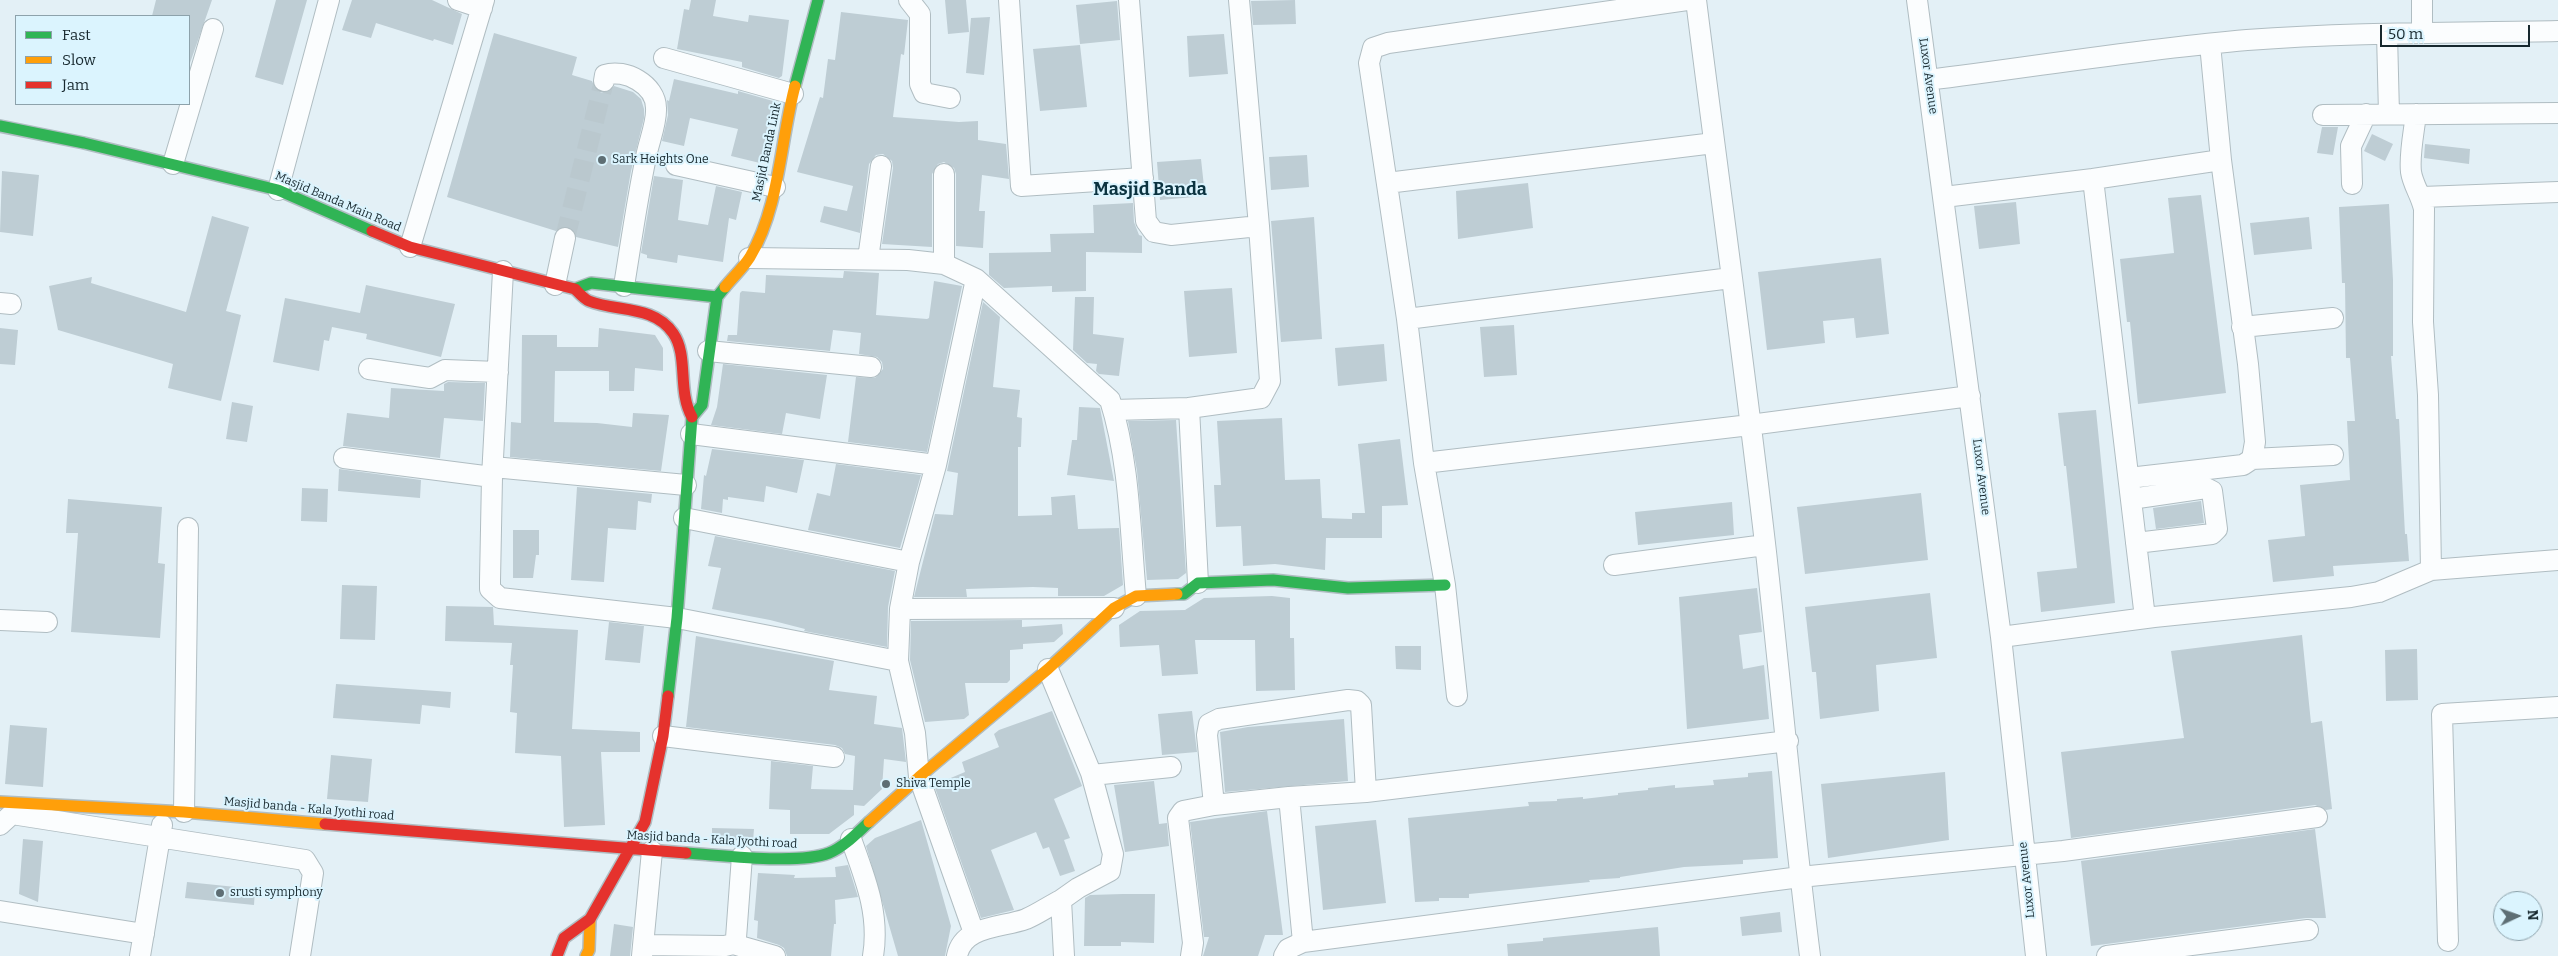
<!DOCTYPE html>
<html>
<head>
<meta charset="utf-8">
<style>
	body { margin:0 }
	#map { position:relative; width:2558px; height:956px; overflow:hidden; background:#e3f0f6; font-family:Bitter,serif }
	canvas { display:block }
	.legend { position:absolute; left:15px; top:15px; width:175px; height:90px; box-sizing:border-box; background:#dbf4fe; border:1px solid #8da2ab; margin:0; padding:6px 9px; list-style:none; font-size:15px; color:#17282e }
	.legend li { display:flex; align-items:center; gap:10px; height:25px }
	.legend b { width:25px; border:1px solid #8da2ab }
	.north { position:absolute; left:2493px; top:891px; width:50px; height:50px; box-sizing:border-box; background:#dbf4fe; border:1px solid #8da2ab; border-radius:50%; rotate:87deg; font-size:14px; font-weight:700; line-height:20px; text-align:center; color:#17282e }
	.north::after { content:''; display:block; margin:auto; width:18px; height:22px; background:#5e6e74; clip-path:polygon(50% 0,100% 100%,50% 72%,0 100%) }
	.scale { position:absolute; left:2380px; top:25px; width:150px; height:22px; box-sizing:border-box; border:2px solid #17282e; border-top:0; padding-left:6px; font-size:15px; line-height:18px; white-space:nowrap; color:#17282e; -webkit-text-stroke:4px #dbf4fe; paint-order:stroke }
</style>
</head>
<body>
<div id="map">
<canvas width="2558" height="956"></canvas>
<ul class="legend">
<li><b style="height:6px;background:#30b455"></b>Fast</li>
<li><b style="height:6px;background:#ff9f0a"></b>Slow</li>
<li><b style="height:6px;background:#e5322d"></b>Jam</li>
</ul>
<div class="north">N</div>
<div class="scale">50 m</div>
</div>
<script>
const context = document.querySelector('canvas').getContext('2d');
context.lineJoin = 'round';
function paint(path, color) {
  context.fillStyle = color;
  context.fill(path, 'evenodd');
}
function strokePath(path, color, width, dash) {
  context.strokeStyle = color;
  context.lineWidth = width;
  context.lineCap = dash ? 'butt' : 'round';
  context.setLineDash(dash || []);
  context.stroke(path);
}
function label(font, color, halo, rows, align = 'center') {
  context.font = font + ' Bitter,serif';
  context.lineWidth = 4;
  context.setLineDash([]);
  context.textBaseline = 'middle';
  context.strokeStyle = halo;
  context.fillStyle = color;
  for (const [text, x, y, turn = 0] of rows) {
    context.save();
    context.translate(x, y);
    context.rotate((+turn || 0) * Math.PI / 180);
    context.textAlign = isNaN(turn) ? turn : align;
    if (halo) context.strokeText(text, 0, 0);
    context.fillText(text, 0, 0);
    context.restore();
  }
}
paint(new Path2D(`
	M156 0H212L190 63 189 16H152Z
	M276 0H307L283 85 255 77Z
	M352 0H432L462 14 453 45 434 39 433 41 376 23 371 38 342 30Z
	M691 0H716L713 16 748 22 749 15 789 20 782 76 779 78 742 67V62L677 49 684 9 689 10Z
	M945 0H966L969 32 948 34Z
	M1295 0 1296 24 1253 25 1251 1Z
	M1117 1 1120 40 1080 44 1076 5Z
	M841 12 908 20 904 55 901 54 893 117 959 122 978 121V140L1006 144 1009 179 982 175 979 211H985L983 248 956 246V174L954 168 944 162 938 164 932 174V247L882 244 893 168 892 161 883 154 876 155 869 164 860 233 820 222 824 206 847 211 853 186 797 172 820 97 823 98 828 59 835 60Z
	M990 17 984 75 966 73 971 18Z
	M494 33 577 57 572 75 592 81 596 90 602 93 609 92 614 86 633 92 641 99 644 109V118L631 171 618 247 576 237 573 230 568 227H561L556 231 447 197Z
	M1224 34 1228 74 1189 77 1187 36Z
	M1080 45 1087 107 1040 111 1033 49Z
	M674 79 738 94V91L773 101 760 163 731 156 738 129 690 118 684 146 662 141 668 115 667 100 669 101Z
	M2322 127H2338L2333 155 2317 153Z
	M2372 134 2393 144 2385 161 2364 151Z
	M2425 144 2470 149 2469 164 2424 158Z
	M1307 155 1309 187 1271 190 1269 157Z
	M1201 159 1205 196 1160 200 1157 162Z
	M2 171 39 175 33 236 0 232Z
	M654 176 683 180 678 220 708 225 716 186 742 192 736 220 729 218 723 262 678 255 677 263 647 258V255L641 253Z
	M1528 183 1533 228 1458 239 1456 191Z
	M2201 195 2226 393 2138 404 2130 322H2127L2120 259 2174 253 2168 198Z
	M2016 202 2020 244 1979 249 1974 206Z
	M1133 203 1134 222 1139 235 1142 236V253L1086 252V291L1052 292V286L1004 288 989 275V253L1051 252 1050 234 1094 233 1093 205Z
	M2389 204 2393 280V356H2391L2396 419H2399L2405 534H2407L2409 561 2333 566 2334 576 2273 582 2268 540 2305 536 2300 485 2350 480 2347 421H2355L2350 358H2346L2345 283H2342L2339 207Z
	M212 216 249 227 226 311 241 315 221 401 168 388 173 364 58 330 49 286 92 277 91 283 186 312Z
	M1314 217 1322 339 1281 342 1271 221Z
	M2309 217 2312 249 2254 255 2250 223Z
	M1881 258 1889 334 1856 338 1854 318 1823 321 1825 343 1767 350 1758 272Z
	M844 271 879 273 876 315 927 319 929 318 934 281 962 286 927 452 848 442 856 377 875 378 883 369 882 362 877 357 859 354 861 333 833 330 830 351 727 341 728 335H737L740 293 742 291 765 293 766 275 843 278Z
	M366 285 455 304 441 357 366 339 367 334 332 327 329 341 324 340 319 371 273 362 285 298 360 313Z
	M1232 288 1237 353 1189 357 1184 291Z
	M1075 297H1094L1093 334 1124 338 1119 376 1099 374 1096 371 1097 364 1087 363 1073 350Z
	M983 302 1000 317 993 387 1020 390 1017 417 1022 418 1021 447H1018V516L1052 515 1051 497 1075 495 1078 529 1119 528 1123 585 1104 596H1058V588L1033 587 966 589 967 597H914L935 514 953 515 958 473 947 471Z
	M1514 325 1517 375 1484 377 1480 327Z
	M0 328 18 330 15 365 0 364Z
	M599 328 655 335 663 348V371L635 368 634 391H609V371H555L554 422 597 423 632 427 633 413 669 415 661 471 510 457 511 422 521 423 522 335H557V347H598Z
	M1384 344 1387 381 1338 386 1335 348Z
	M723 364 827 375 820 419 786 413 782 434 711 425 717 407Z
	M448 382 485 383 483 421 444 418 440 458 343 446 347 413 389 418 391 388 444 391V384Z
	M232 402 253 406 247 442 226 439Z
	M1079 407 1100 408 1114 481 1067 475 1072 440H1077Z
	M2096 410 2115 603 2041 612 2037 572 2077 568 2066 466H2064L2058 413Z
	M1282 418 1285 480 1320 479 1322 518 1352 519V513H1365L1358 444 1400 439 1408 505 1382 506V538H1326L1325 570 1275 564 1243 566 1241 526 1216 527 1214 485H1221L1217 421Z
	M1176 420 1186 573 1178 579 1147 580 1137 471 1128 421Z
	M712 449 804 460 797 493 766 486 764 502 728 497V500L723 499 722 513 701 509 704 475 706 476Z
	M836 464 921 475 900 548 808 530 817 493 830 496Z
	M339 469 421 480 420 498 338 491Z
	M577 487 652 494 651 503 638 501 636 530 608 528 604 582 571 580Z
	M302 488 328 489 327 522 301 521Z
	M1921 493 1928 560 1805 574 1797 507Z
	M68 499 162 507 158 563 165 564 160 638 71 632 78 533H66Z
	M2201 501 2204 523 2156 529 2153 508Z
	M1732 502 1734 535 1638 545 1635 512Z
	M513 530H539V555H536L533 578H513Z
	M715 536 895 571 888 607 887 647 804 631 805 629 770 620 712 609 721 568 708 566Z
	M342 585 377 586 375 640 340 639Z
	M1757 588 1762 632 1739 635 1743 669 1764 665 1769 719 1687 729 1679 597Z
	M1930 593 1937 658 1876 665 1879 711 1820 719 1816 672H1812L1805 607Z
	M1272 596 1290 598V638H1294L1295 690 1256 691 1255 640H1195L1198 674 1162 676 1159 645 1120 647 1119 625 1140 611 1185 610 1204 598Z
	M446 606 493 607 494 625 578 630 572 729 640 732V752H601L605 825 564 827 561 756 515 753 517 713 510 712 513 665H510L512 643 445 641Z
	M1022 620V627L1062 624 1063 634 1054 642 1023 644V649L1010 650V680L1007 683H965L969 715 964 719 925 722 910 660 911 621Z
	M609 622 644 626 640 663 605 660Z
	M2302 635 2311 723 2322 721 2332 809 2326 810 2315 805 2071 838 2061 752 2184 738 2171 651Z
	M696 636 834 661 829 690 877 696 874 724 902 728 906 762 884 759 882 789 864 806 854 805V815L829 834H790V810L769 809 771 761 813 766 811 789 853 790 855 756 845 754 842 748 835 745 686 727Z
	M1395 646H1421V670L1396 669Z
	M2417 649 2418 700 2386 701 2385 650Z
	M336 684 451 692 450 708 422 705 420 724 333 718Z
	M1052 711 1082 786 1054 799 1070 838 1064 840 1075 871 1060 876 1049 847 1043 849 1036 832 991 850 1014 910 981 918 934 785 965 772 962 762 999 747 994 734 999 730Z
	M1192 711 1197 752 1162 755 1158 714Z
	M1344 719 1348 781 1225 792 1220 732 1248 727Z
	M10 725 47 728 43 787 5 784Z
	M331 755 372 759 368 802 327 799Z
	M1772 771 1778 858 1743 860V864L1684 867 1620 877V878L1589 880 1590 882 1469 894V898H1439V901L1415 902 1408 818 1529 806 1528 802 1557 801V799L1583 797V799L1618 795V793L1648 790V788L1675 785V788L1714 785 1713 780 1748 777V773Z
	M1945 772 1949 840 1828 858 1821 784Z
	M1154 781 1159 824 1167 823 1169 846 1125 852 1114 785Z
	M1267 811 1283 935H1265L1258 956H1203L1209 937H1204L1190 822Z
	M921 820 951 926 945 956H898L866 846 875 838Z
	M1376 820 1386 903 1323 910 1315 826Z
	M712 828 754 829 753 841 712 839Z
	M2315 829 2326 918H2306L2091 946 2081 861Z
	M23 839 43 841 38 902 19 894Z
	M848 865 858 897 835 900 836 924H834L831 956H787L784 948 779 945 757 938 758 921 754 920 758 873 795 875 794 878 836 877 835 867Z
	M187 882 255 889 254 905 185 898Z
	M1123 894H1155L1154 943 1121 942V946H1084L1085 898 1090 895Z
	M1780 912 1782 932 1742 936 1740 917Z
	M614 924 633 927 630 956H610Z
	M1658 927 1660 956H1508L1507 944 1543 941V938Z`), '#becdd4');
strokePath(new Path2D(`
	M565 238 604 81`), '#bac8ce', 20, [20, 10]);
const street = new Path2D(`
	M458 0 482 8
	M909 0 920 14V84L924 93 950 98
	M1009 0 1021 186 1143 178
	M1129 0 1146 221 1154 232 1171 235 1259 226
	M1696 0C1719 184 1745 368 1766 552 1781 687 1793 822 1810 956
	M1917 0 2001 637 2036 956
	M2422 0V33
	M2387 34 2389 114
	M2210 44 2221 160
	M664 58 793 94
	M1928 80C2034 67 2140 49 2247 40 2351 32 2455 33 2558 31
	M604 81 605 75C625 68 656 85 656 108 657 123 649 141 646 157 637 200 631 243 624 286
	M2416 114C2414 132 2409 154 2411 172 2413 185 2421 195 2424 209L2423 322 2428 395 2431 570
	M2323 115 2558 113
	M173 164 213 29
	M676 165 775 187
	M944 174V264
	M1387 183 1714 143
	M2352 184 2351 146 2366 114
	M278 190 329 0
	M1944 197 2093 179
	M2422 197 2558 192
	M410 247 484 0
	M749 258 908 260 944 264 976 279 1110 400C1130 463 1130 531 1136 596
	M868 259 881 166
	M503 271 492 477 490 581V589L500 598 677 618 898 661
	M555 285 565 238
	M0 303 11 304
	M1407 319 1731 278
	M2242 327 2333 318
	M708 351 871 367
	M369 369 430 378 445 370 498 372
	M1113 410 1189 408
	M691 434 936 465
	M344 458 492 477
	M2252 459 2333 455
	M1424 463 1750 425 1970 396
	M493 467 686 485
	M2129 478 2243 465 2252 459 2255 442 2248 364 2221 160 2093 179 2145 618
	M2131 499 2206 488 2212 491 2217 529 2212 534 2136 543
	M684 518 909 562
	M1614 565 1765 545
	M1198 583 1189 408 1261 398 1270 381 1259 226 1239 0
	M900 609 1114 608
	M0 620 47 622
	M2001 637 2154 617 2351 597 2379 592 2431 570 2558 560
	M1048 669 1091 773 1113 854 1110 871 1078 888 1061 900
	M1457 696 1445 585 1424 463 1407 319 1369 63 1373 48 1388 43 1687 0
	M663 736 834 757
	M1092 775 1171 767
	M1214 805 1289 797
	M184 812 188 528
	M0 825 12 814 305 860 313 873 300 956
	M851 839C865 878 880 914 873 956
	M0 911 144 934
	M974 933 919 777 915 733 898 661 900 609 909 562 936 465 976 279
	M2448 941 2442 714 2558 707
	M1303 942 1289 797 1366 792 1788 741
	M733 944 775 956
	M643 945 725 946 733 944 736 938 742 856
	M140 956 162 825
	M642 956 652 851
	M957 956C963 925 1002 928 1026 919 1038 914 1049 906 1061 900L1064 956
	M1191 956 1193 943 1178 818 1183 811 1214 805 1207 735 1209 724 1219 719 1348 700 1357 701 1361 705 1366 792
	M1284 956 1288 949 1303 942 1800 877 2063 851 2317 817
	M2107 956 2308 930`);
const fast = new Path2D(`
	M795 86 818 0
	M0 126 84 143 278 190 372 231
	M575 289 591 283 717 297
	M1177 594H1184L1198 583 1273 580 1348 588 1445 585
	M668 696 677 618 692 417 702 405 717 297 725 287
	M686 853C721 855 798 865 829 853 844 847 857 833 869 822`);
const slow = new Path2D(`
	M725 287C733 277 743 268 750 257 780 206 780 142 795 86
	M0 802 184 812 325 824
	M869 822 919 777 1048 669 1114 608 1136 596 1177 594
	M586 956 589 950 590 919`);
const jam = new Path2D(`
	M372 231 410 247 575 289C579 293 584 299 589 301 617 312 654 305 673 333 689 356 677 390 692 417
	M325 824 686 853
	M557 956 564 938 590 919 645 822 663 736 668 696`);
strokePath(street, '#b0bdc2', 22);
strokePath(fast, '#b0bdc2', 14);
strokePath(slow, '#b0bdc2', 14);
strokePath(jam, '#b0bdc2', 14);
strokePath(street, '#fbfdfe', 20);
strokePath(fast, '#30b455', 11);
strokePath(slow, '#ff9f0a', 11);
strokePath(jam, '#e5322d', 11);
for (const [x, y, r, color] of [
	[602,160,5,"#5e6e74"],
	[886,784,5,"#5e6e74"],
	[220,893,5,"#5e6e74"]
]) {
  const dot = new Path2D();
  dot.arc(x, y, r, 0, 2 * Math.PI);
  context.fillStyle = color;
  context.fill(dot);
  strokePath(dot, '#dbf4fe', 2);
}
label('12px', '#17282e', '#dbf4fe', [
	["Luxor Avenue",1928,76,82],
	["Masjid Banda Link",767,152,-78],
	["Masjid Banda Main Road",338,202,23],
	["Luxor Avenue",1981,477,83],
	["Masjid banda - Kala Jyothi road",309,809,5],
	["Masjid banda - Kala Jyothi road",712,840,3],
	["Luxor Avenue",2027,880,-96]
]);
label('12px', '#17282e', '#dbf4fe', [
	["Sark Heights One",612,160],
	["Shiva Temple",896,784],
	["srusti symphony",230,893]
], 'left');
label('bold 18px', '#0b3340', '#dbf4fe', [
	["Masjid Banda",1150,190]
]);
</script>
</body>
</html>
